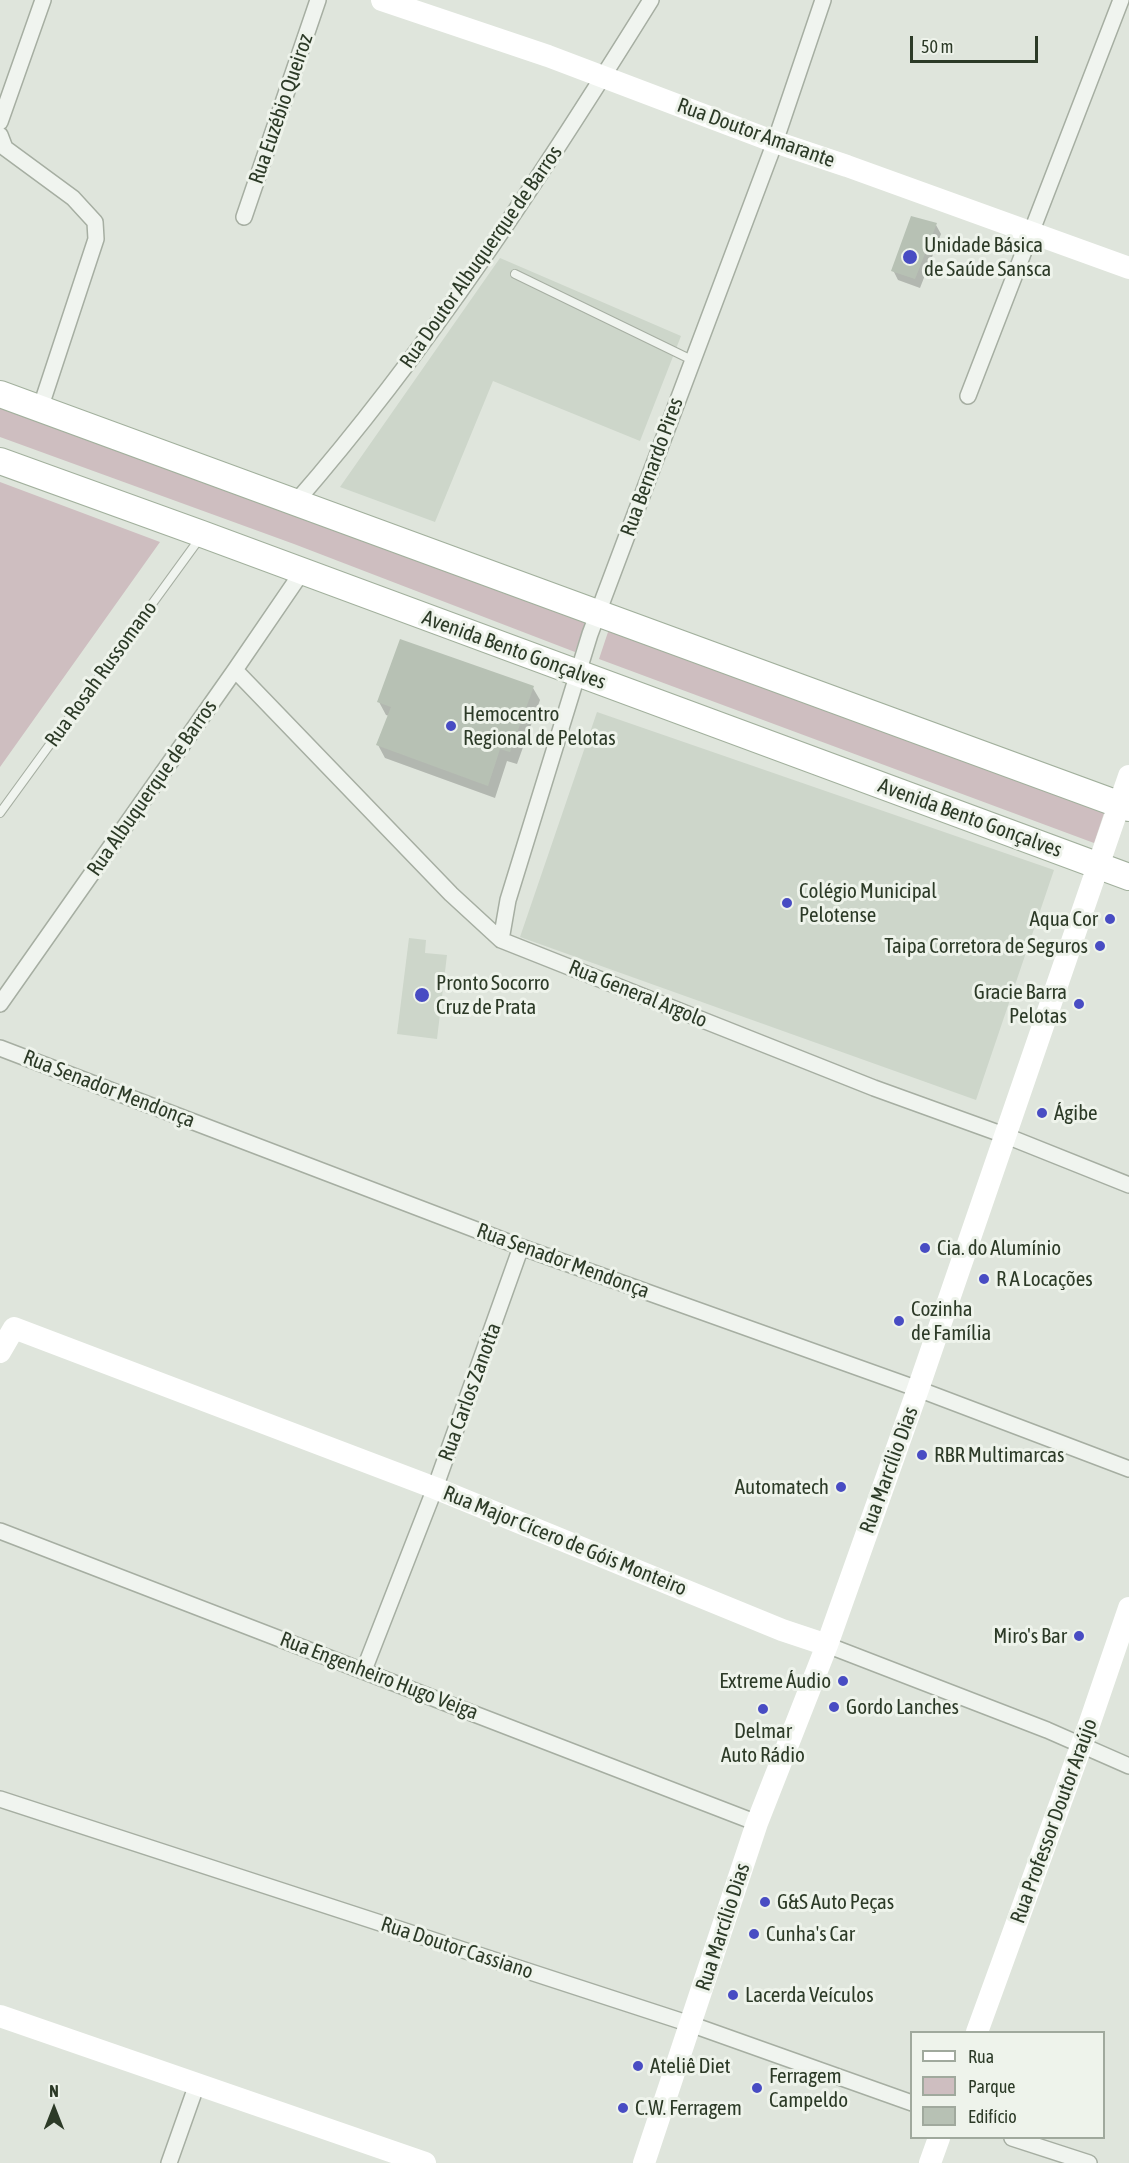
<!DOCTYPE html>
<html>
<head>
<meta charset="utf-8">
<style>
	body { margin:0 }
	#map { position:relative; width:1129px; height:2163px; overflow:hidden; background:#dfe5dc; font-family:"Asap Condensed",sans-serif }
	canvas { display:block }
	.legend { position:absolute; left:910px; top:2031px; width:195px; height:108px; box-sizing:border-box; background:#eef3eb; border:2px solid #a0a99d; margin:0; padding:8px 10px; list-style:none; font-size:18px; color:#2c3a27 }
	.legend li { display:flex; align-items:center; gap:12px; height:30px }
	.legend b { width:30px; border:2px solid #a0a99d }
	.north { position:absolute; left:24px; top:2079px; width:60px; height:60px; -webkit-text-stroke:4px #eef3eb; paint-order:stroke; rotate:0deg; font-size:16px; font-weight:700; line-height:24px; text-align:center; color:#2c3a27 }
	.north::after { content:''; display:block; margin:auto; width:21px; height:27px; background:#2c3a27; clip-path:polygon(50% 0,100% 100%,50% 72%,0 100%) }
	.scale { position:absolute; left:910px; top:36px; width:128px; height:27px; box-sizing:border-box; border:3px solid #2c3a27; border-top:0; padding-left:8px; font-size:18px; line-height:21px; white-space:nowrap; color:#2c3a27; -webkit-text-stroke:4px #eef3eb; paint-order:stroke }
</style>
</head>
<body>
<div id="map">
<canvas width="1129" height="2163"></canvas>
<ul class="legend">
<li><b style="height:8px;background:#fff"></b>Rua</li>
<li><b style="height:16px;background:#cebec0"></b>Parque</li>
<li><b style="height:16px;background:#b7c1b4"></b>Edifício</li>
</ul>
<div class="north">N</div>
<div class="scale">50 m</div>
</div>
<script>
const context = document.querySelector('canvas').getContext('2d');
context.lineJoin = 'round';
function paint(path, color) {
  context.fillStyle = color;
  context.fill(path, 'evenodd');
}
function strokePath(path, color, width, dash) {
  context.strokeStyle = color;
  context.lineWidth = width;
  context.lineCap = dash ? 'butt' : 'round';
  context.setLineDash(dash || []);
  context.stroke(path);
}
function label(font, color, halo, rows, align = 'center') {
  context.font = font + ' "Asap Condensed",sans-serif';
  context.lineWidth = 6;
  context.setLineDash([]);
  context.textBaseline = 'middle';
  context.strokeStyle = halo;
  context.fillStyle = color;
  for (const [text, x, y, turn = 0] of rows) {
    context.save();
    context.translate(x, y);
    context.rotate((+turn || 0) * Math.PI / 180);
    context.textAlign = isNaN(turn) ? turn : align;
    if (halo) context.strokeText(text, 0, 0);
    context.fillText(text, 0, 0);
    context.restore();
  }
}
paint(new Path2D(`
	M500 258 681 336 640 441 493 381 435 522 340 487Z
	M597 712 1054 870 976 1100 520 937Z
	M409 938 426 940 425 953 447 955 437 1039 397 1034Z`), '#cdd6ca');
paint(new Path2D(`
	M0 397 587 617 575 652 294 544 0 437Z
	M0 482 160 542 0 767Z
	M611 623 1106 807 1094 843 599 659Z`), '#cebec0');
paint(new Path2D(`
	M936 225 941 234 920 288 898 280 893 270Z
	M533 688 540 700 517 764 507 761 495 798 385 758 378 745 389 716 386 715 379 702Z`), '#0003');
paint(new Path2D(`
	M911 216 937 223 915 279 891 271Z
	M400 639 534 686 510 752 500 749 488 786 376 745 391 707 377 702Z`), '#b7c1b4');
const lane = new Path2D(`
	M515 274 692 360
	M0 813 200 538`);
const street = new Path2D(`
	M0 122 43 0
	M0 135 5 148 73 198 95 222 96 239 40 409
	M244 217 318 0
	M968 396 1121 0
	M295 503C430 348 542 175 651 0
	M235 670 451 894 501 940 874 1088 1004 1135 1129 1185
	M501 940 508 900 590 634 775 142 823 0
	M0 1004 235 670 302 572
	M0 1048 521 1247 918 1389 1129 1469
	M0 1531 757 1823
	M827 1645 1047 1730 1129 1766
	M364 1670 435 1488 521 1247
	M0 1799 690 2024 912 2103
	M1012 2138 1089 2163
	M169 2163 197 2084`);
const primary = new Path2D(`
	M0 394 1129 808
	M0 461 202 534 1129 877`);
strokePath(lane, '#a6aea2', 10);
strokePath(street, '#a6aea2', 18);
strokePath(primary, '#a2b09d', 28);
strokePath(lane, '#f0f4ef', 8);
strokePath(street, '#f0f4ef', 15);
strokePath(new Path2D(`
	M382 0 548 56 775 142 847 166 1129 268
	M0 1352 14 1328 435 1488 782 1630 827 1645
	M0 2016 425 2163
	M977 2032 1090 1722 1129 1608
	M644 2163 757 1823 827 1645 918 1389 1129 776
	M930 2163 939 2138`), '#fff', 22);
strokePath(primary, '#fff', 26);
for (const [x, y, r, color] of [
	[910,257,8,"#484cc3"],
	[451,726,6,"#484cc3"],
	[787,903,6,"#484cc3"],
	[1110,919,6,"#484cc3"],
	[1100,946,6,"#484cc3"],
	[422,995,8,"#484cc3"],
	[1079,1004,6,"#484cc3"],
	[1042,1113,6,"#484cc3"],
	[925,1248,6,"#484cc3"],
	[984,1279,6,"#484cc3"],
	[899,1321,6,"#484cc3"],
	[922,1455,6,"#484cc3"],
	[841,1487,6,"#484cc3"],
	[1079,1636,6,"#484cc3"],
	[843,1681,6,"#484cc3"],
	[834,1707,6,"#484cc3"],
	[763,1709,6,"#484cc3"],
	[765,1902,6,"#484cc3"],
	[754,1934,6,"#484cc3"],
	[733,1995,6,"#484cc3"],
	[638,2066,6,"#484cc3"],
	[757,2088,6,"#484cc3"],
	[623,2108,6,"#484cc3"]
]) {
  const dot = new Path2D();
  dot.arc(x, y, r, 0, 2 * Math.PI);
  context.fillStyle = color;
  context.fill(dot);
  strokePath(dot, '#eef3eb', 2);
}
label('21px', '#2c3a27', '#eef3eb', [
	["Rua Euzébio Queiroz",281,109,-71],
	["Rua Doutor Amarante",756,133,20],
	["Rua Doutor Albuquerque de Barros",481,257,-55],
	["Rua Bernardo Pires",652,467,-70],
	["Avenida Bento Gonçalves",514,650,20],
	["Rua Rosah Russomano",101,674,-54],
	["Rua Albuquerque de Barros",152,788,-55],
	["Avenida Bento Gonçalves",970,818,20],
	["Rua General Argolo",638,994,22],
	["Rua Senador Mendonça",109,1089,21],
	["Rua Senador Mendonça",563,1261,20],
	["Rua Carlos Zanotta",470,1392,-70],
	["Rua Marcílio Dias",889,1470,-70],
	["Rua Major Cícero de Góis Monteiro",565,1541,22],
	["Rua Engenheiro Hugo Veiga",379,1676,21],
	["Rua Professor Doutor Araújo",1054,1821,-70],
	["Rua Marcílio Dias",723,1927,-72],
	["Rua Doutor Cassiano",457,1948,18]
]);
label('21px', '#2c3a27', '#eef3eb', [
	["Unidade Básica",924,245],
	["de Saúde Sansca",924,269],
	["Hemocentro",463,714],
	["Regional de Pelotas",463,738],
	["Colégio Municipal",799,891],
	["Pelotense",799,915],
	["Aqua Cor",1098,919,"right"],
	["Taipa Corretora de Seguros",1088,946,"right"],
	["Pronto Socorro",436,983],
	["Cruz de Prata",436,1007],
	["Gracie Barra",1067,992,"right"],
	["Pelotas",1067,1016,"right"],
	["Ágibe",1054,1113],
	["Cia. do Alumínio",937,1248],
	["R A Locações",996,1279],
	["Cozinha",911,1309],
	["de Família",911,1333],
	["RBR Multimarcas",934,1455],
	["Automatech",829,1487,"right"],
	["Miro's Bar",1067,1636,"right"],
	["Extreme Áudio",831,1681,"right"],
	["Gordo Lanches",846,1707],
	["Delmar",763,1731,"center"],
	["Auto Rádio",763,1755,"center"],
	["G&S Auto Peças",777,1902],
	["Cunha's Car",766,1934],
	["Lacerda Veículos",745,1995],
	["Ateliê Diet",650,2066],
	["Ferragem",769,2076],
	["Campeldo",769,2100],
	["C.W. Ferragem",635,2108]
], 'left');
</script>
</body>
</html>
